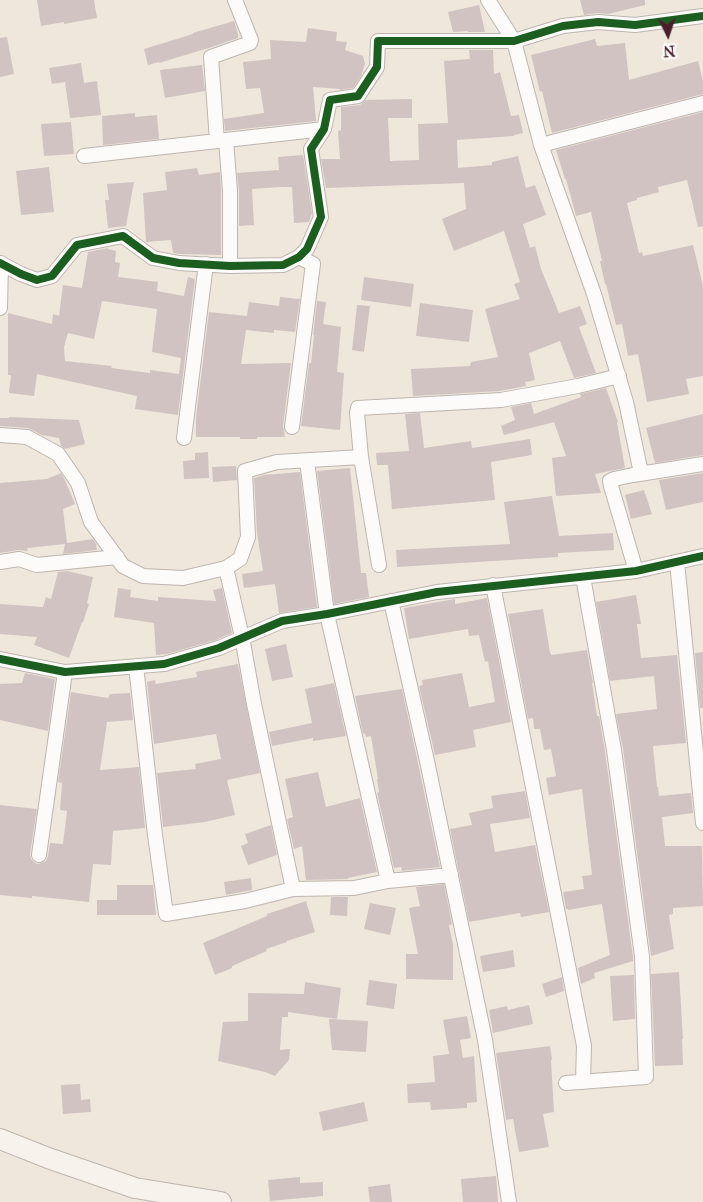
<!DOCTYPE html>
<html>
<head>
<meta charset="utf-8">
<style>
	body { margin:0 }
	#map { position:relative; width:703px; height:1202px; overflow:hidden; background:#efe7dc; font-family:"IM FELL Great Primer",serif }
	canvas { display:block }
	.north { position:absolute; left:643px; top:10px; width:50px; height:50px; -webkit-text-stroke:4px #fff; paint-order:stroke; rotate:176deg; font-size:14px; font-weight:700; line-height:20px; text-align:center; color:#4a1f2b }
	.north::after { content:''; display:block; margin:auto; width:18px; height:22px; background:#4a1f2b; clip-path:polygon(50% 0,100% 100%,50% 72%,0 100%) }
</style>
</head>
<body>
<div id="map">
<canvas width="703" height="1202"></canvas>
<div class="north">N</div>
</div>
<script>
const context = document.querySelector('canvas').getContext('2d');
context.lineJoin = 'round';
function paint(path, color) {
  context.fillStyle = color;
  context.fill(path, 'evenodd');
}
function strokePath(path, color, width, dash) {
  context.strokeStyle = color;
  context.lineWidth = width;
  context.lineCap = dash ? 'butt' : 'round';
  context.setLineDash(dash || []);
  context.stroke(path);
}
paint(new Path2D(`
	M37 0H94L97 18 64 24V22L41 26Z
	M580 0H645V5L608 14 597 13 584 15Z
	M479 5 485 32H468V31L453 32 448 12Z
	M234 21 238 34V38L212 47 159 63V62L148 65 144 49 193 34V33Z
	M308 28 337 32 336 41 347 42 345 50 363 56 365 64 361 76 353 88 340 90V89L313 87 316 121 225 131 224 119 264 113 260 88 246 89 243 62 271 59 270 40 306 42Z
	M7 37 14 74 0 77V38Z
	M595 39 597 46 625 43 629 80 698 61 703 81V94L552 133 542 91 540 92 531 55Z
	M469 50H493L494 74 500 72 511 116 519 115 523 133 514 135V136L457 140 458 168 492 165V162L518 156 526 188 535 185 546 215 523 224 530 248 535 246 541 269 559 313 580 306 587 324 579 327 596 373 574 378 560 341 529 353 535 380 525 382 526 386 500 391 413 396 411 369 470 366 471 362 498 357 485 309 520 299 514 284 520 282 504 231 454 251 442 219 466 209 464 183 326 188 321 159H340L338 131 341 130V107L360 105 366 100 412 99V118H388L390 161 419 160 418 124 448 123 444 61 470 59Z
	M81 63 84 83 97 81 101 115 70 118 65 82 52 84 49 68Z
	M202 65 205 91 165 98 160 70Z
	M703 112V226L698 227 687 180 658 187 659 192 637 198V200L627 203 639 253 642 252 643 256 693 245 703 286V376L686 379 689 394 647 402 638 354 628 356 622 324 616 325 606 284H605L600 261H602L591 212 576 216 566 179H565L556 150Z
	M135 113V117L157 115 159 139 103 145 102 116Z
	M71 122 74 154 44 156 41 124Z
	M303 155 312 213 309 222 294 223 292 187H280L252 189 254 225 239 226V191L237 173 279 170 278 157Z
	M49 167 54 212 21 215 16 171Z
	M197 168 199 175 220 172 221 191V255L180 254 173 253 171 240 146 242 143 193 167 190 165 172Z
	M134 182 126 226 108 228 105 200H109L107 184Z
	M108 248V249L116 251 115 262 120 263 118 277 158 282 157 291 184 296 188 277 195 279 178 415 135 409 137 396 37 374 34 396 9 393 11 375H8V313L52 324 53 314 59 316 63 285 82 288 88 252ZM102 301 157 309 152 352 181 358 179 374 150 370V373L111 368 112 366 65 361 64 347 68 333 94 339Z
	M364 277 414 284 411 307 361 300Z
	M280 297 300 299 295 332 274 330V333L246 330 241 364 291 363 283 426 285 437H257V439H240V437H196V417L209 312 247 316 249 302 279 306Z
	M317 301 326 302 323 324 341 327 337 372 344 373 340 430 301 426 309 363H311L314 335H313Z
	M420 303 473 310 469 342 416 336Z
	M357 305 370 306 364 352 352 350Z
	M606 388 618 422H617L625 468 595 474 601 493 556 496 552 458 566 456 554 422 504 435 501 426 515 420 511 407 531 403 534 414 581 397 580 394Z
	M420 413 424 448 471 441 472 448 530 439 532 455 491 462 495 500 392 509 388 465H377L376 453 409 451 405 414Z
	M703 414V455L655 463 646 428Z
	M9 417 79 420 85 444 65 449 61 446 59 438 42 435 28 428 0 426V418H9Z
	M208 452 209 478 184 479 183 461 195 460V453Z
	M236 466 237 480 213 482 212 467Z
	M350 468 361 573H366L369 597 334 604 317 471Z
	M300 472 317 607 279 613 275 584 244 588 242 574 263 571 257 533 254 478 264 475Z
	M61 473 64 478 75 504 63 509 67 543 93 539 96 544 97 550 63 554 65 544 27 548 28 551 18 550 0 553V483L47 479Z
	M703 473V502L666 510 659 480Z
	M644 490 652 514 631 519 625 495Z
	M552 496 559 536 613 533 614 550 558 553V557L397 567 396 550 510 544 504 502Z
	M67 571 93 577 87 603 89 604 83 622H82L69 658 34 645 37 637 0 634V604L43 607 46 597 51 599 58 572Z
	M118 588 131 590 130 597 158 601V597L216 601 213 590 222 588 232 633 216 640 167 654 156 655 154 623 114 617Z
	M636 595 641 624H637L641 658 677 655 686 743 653 746 657 787H658L659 796 691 793 693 813 662 817 665 846H702L703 906 673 908V914L669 915 674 949 651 956 623 749 616 714 657 709 654 676 610 681 596 602Z
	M487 598 511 722 473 730 476 747 435 755 419 686 423 685 422 680 462 673 469 707 495 702 488 661 485 662 479 635 469 636 468 629 409 639 404 608 455 599V604Z
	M543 609 550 653H551V655L587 650 593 683H592L597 716H599L605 751 633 957V961L594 973 595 978 581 984 578 968 610 955 602 904 568 910V909H566L563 892 584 889 582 876 592 875 582 789 549 795 546 778 556 776 551 749 544 750 540 729H534L533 718 528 719 508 614Z
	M286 644 293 677 272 681 265 649Z
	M703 652V708H700L695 653Z
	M238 664 260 773 227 780 235 815 205 822 163 827 157 773 196 769 195 764 221 759 216 734 154 744 147 682 155 680 156 684 197 677 196 672Z
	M25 673 55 679 48 731 0 720V684L22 683Z
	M334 683 346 736 313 741V738L272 746 269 732 312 723 305 689Z
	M402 689 418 763 440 867 402 871 401 867 394 868 377 793 379 792 377 779H378L371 736 366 737 365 733 363 734 355 696Z
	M71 692 108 698 110 694 130 693 133 720 107 722 100 770 139 767 145 828 113 831 111 865 93 864 89 902 32 896V898L0 895V805L37 809 30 854 31 859 34 862 37 864 42 863 46 861 48 856 50 843 63 844 67 811 60 810 62 783 58 782Z
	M318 772 326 807 360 798 377 872 348 878V879L306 880 302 846 294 849 287 819 293 817 285 779Z
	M525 791 530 818 490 824 495 852 535 845 549 912 521 917 520 913 469 922 450 829 472 825 469 813 493 808 491 796Z
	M271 825 277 855 248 865 241 846 248 843 245 834Z
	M251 878 252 890 226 895 224 882Z
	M444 884 452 924 449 925 453 945V980L406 979V954H418L409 908 420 906 416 887Z
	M117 885H153L156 915H97V900H117Z
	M331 897H348L347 916 330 915Z
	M306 901 315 932 287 941V942L266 949 267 951 232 966V968L215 975 203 943 267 916V914Z
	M370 903 396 908 390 935 364 929Z
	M513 950 515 967 483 972 480 956Z
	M679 972 683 1039H682L683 1065 655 1066 651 974Z
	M634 975 635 1019 613 1021 610 976Z
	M562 977 564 991 546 997 542 984Z
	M369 980 397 984 394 1009 366 1005Z
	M305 982 341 988 337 1019 288 1012V1017H282L280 1050 290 1049 289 1060 275 1076 265 1072 218 1061 223 1022 248 1021V993L304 994Z
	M529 1005 533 1024 493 1033 489 1010 507 1006 508 1010Z
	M467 1016 471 1038 460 1040 463 1058 474 1056 477 1102 467 1103V1108L431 1110 430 1102 408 1103 407 1084 435 1082 433 1056 449 1054 443 1020Z
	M329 1019 368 1021 366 1052 332 1050Z
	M550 1046 552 1059 551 1060 554 1112 543 1114 549 1147 519 1152 513 1119 506 1120 496 1053Z
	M80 1084 81 1100 90 1099 91 1112 63 1114 61 1085Z
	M364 1102 368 1121 323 1131 319 1112Z
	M496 1176 498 1202H463L461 1179Z
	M300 1177V1183L323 1182V1196L270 1201 268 1180Z
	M390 1184 392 1202H370L368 1187Z`), '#d1c3c2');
const street = new Path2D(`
	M488 0 514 41 541 145 594 294 626 402 641 473
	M226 140 230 191V266
	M217 141 211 57 250 43 251 40 235 0
	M541 145 703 103
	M84 156 324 129
	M0 263 21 274 37 280 52 276 77 245 123 236 153 258 179 263 230 266 283 265 299 257 307 249 321 217 311 149 324 129 330 100 358 96 377 67 378 41H514L563 26 598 22 635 25 703 16
	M0 308 1 263
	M292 427 313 264 299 257
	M0 435 27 437 58 454 78 483 91 522 123 566 143 576 183 578 226 568 240 559 248 537 245 471 277 462 361 457
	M184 438 206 264
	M307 461 327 614 388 881
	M0 562 19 559 37 565 117 557
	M677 562 703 823
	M379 565 361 457 357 413 358 408 501 400 578 386 619 376
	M226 568 242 637 254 704 293 889
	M636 571 611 486 610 481 614 479 633 475 703 464
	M493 585 584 1046 583 1082
	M391 601 427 761 485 1040 509 1202
	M0 659 65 672 164 664 219 648 282 621 327 614 437 592 636 571 703 556
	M136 666 155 835 166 914 245 901 293 889 354 888 388 881 451 875
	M39 855 65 672
	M566 1083 646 1077 642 956 614 750 583 577`);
const secondary = new Path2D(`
	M0 1139 48 1158 135 1188 221 1202`);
strokePath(street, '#beb5af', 16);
strokePath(secondary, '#beb5af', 22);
strokePath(street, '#fdfbfa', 14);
strokePath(secondary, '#f7f2ec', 20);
strokePath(new Path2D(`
	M0 263 21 274 37 280 52 276 77 245 123 236 153 258 179 263 230 266 283 265 299 257 307 249 321 217 311 149 324 129 330 100 358 96 377 67 378 41H514L563 26 598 22 635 25 703 16
	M0 659 65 672 164 664 219 648 282 621 327 614 437 592 636 571 703 556`), '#1b5e20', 8);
</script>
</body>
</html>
